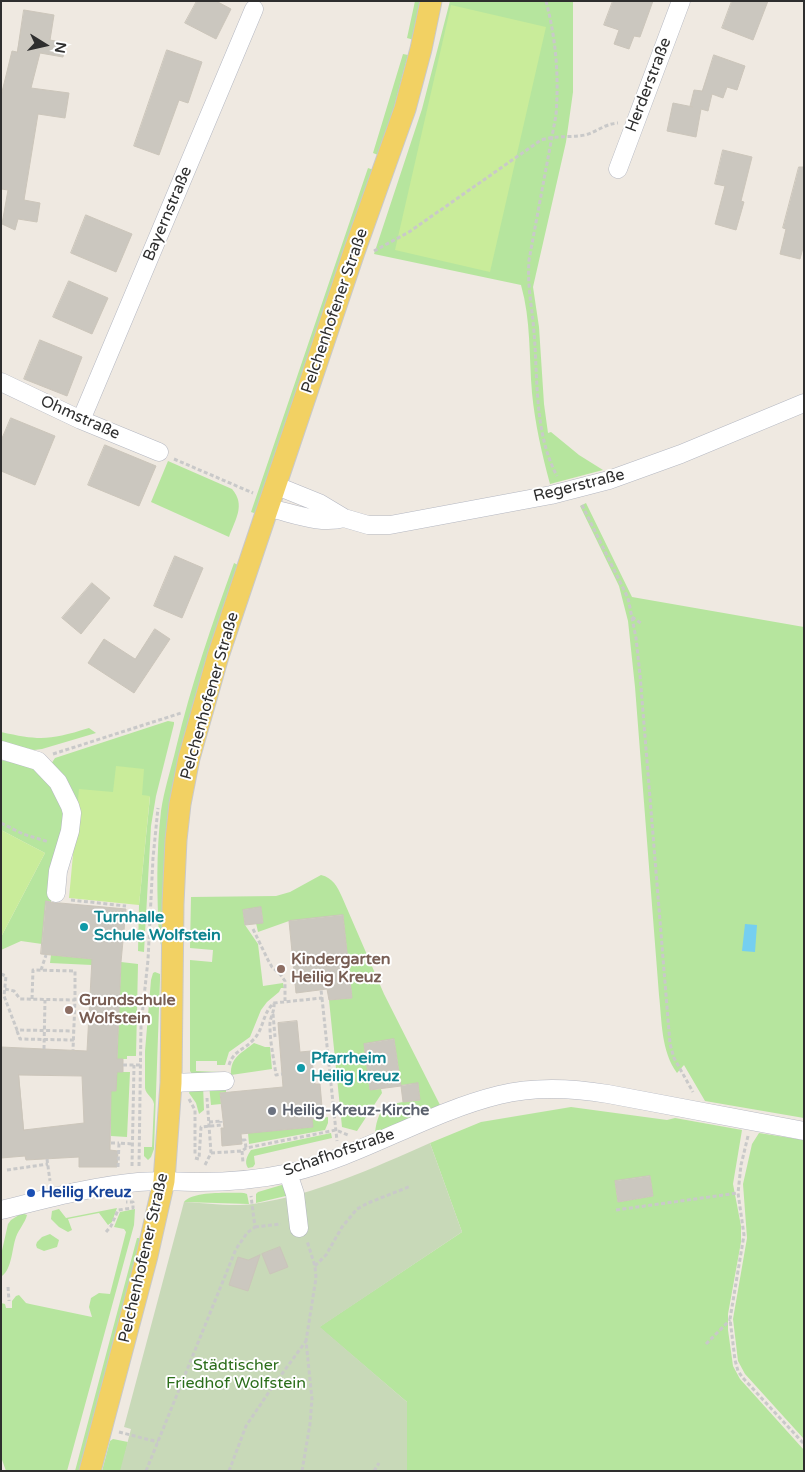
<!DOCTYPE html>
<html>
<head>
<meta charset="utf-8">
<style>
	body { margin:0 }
	#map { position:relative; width:805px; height:1472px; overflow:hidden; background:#efe9e1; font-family:"Varela Round",sans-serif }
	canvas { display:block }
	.frame { position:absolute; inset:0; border:2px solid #2e2e2e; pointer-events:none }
	.north { position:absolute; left:20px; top:20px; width:50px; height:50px; -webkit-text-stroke:4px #fff; paint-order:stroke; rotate:100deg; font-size:14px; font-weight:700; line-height:20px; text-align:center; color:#2e2e2e }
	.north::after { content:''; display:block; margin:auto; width:18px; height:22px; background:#2e2e2e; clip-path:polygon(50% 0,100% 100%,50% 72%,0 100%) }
</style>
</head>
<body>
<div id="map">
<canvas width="805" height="1472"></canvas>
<div class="frame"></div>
<div class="north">N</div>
</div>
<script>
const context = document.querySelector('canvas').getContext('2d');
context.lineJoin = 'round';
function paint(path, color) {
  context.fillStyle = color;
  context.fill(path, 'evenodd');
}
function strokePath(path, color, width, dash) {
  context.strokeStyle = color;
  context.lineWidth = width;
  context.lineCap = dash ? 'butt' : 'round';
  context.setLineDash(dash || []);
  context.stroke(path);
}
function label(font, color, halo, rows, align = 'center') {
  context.font = font + ' "Varela Round",sans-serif';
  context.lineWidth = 4;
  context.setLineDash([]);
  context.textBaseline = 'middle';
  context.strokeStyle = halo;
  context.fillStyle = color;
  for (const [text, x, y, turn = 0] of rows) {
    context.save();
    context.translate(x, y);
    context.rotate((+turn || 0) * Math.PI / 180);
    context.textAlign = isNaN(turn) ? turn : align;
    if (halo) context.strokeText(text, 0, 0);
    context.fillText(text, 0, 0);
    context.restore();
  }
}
paint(new Path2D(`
	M415 1H423L414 40 407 38Z
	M450 1H573V92L566 142 533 287 539 327 544 404 548 433 551 432 579 455 603 470 550 484C542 454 535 424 532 393 529 357 531 320 521 285L374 254 422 109Z
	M403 54 408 55 391 119 378 155 373 153Z
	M368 168 374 170 257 514 251 512Z
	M168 461 232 489C246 505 235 520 229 537L151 502Z
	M586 503 632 597 804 627V1118L705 1101 684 1065 677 1073C661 1051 662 1022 659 995L635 687 628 621 619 586 580 506Z
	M234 563 240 566 161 945 159 937C157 895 156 853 161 811 164 790 171 769 176 748 191 685 212 624 234 563Z
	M168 721 174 722V724L156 796 151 826 144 952 138 951 139 905 150 797 113 792 77 814 51 764 55 758Z
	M89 728 96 733 42 749 34 750 1 742V732C41 741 50 740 89 728Z
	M1 760 37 768 66 807 53 873 51 902 46 901 42 944 21 941 1 950V937L45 853 1 830Z
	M321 875C333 878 337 886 342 897L384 994 440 1105 375 1134C378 1101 392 1104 420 1100L418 1084 401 1085 394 1039 364 1044 370 1090 381 1089 382 1093 357 1131 342 1127 329 1000 352 998 343 915 289 921 258 932 256 923 263 922 261 908 243 910 245 925 258 944 263 986 283 983 284 988H281L279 992 267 1002 261 1010 250 1037 229 1052 225 1065H217V1061H196V1071L220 1072V1076L192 1074 190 1071V960L212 962 213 950 190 948 191 897 276 896 290 892Z
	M51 955 92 959V965L50 963Z
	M121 962 138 964 136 1056H127V1059H117Z
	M155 972 160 974V980L154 1149 151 1157 148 1160 144 1156V1147H152L154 1104C153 1097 146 1095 145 1088V1051L151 980 153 973Z
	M254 1043 265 1047H270L272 1069 231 1075C230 1057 242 1053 254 1043Z
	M117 1072H130L127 1137 111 1136V1091Z
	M226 1084V1092L220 1093 221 1104 211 1105 209 1085Z
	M203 1085 204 1110 199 1114 196 1103 189 1093 190 1090Z
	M571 1107 667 1120 675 1118 742 1130 733 1184 741 1226V1242L728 1314V1330L733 1366 740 1379 804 1450V1471H407V1402L319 1327 462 1232 430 1143 481 1122ZM650 1176 653 1196 618 1202 615 1181Z
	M328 1117V1123L325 1130 249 1144 248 1133 312 1127V1119Z
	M331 1133 332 1138 254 1156 255 1164 253 1167 248 1168C244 1162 247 1156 251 1150Z
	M759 1133 804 1140V1439L745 1374 738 1361 733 1319 747 1238 743 1184 752 1144Z
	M285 1184 290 1195 256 1203V1194L258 1192Z
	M244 1193 247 1194 249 1204 184 1202C193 1191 229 1193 244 1193Z
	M117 1208 112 1222 108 1225 99 1213 68 1219 72 1230 68 1232 59 1227 51 1219 52 1211 59 1209 66 1218Z
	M135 1209 134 1225 67 1471H6L1 1457V1303L5 1304 6 1308H12V1301L16 1296 19 1295 26 1303 30 1304 92 1317 89 1307 91 1298 99 1293 110 1294 126 1232 124 1229 114 1227 120 1212Z
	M22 1213 27 1215C25 1223 19 1229 16 1237 12 1248 12 1269 2 1276L1 1255 8 1224 11 1220Z
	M50 1234 59 1240 57 1247 44 1251 37 1248 36 1245 37 1242 42 1237Z
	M137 1238H139L140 1241 81 1471H75Z
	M113 1439 128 1442 124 1459 139 1471H102L110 1441Z`), '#b6e59e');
paint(new Path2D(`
	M430 1143 462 1232 320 1327 407 1402V1471H120L131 1429 124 1427 184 1202C204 1203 234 1207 253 1204 315 1195 373 1168 430 1143Z`), '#c8d9b8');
paint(new Path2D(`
	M451 5 546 27 490 272 395 250Z
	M116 766 144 769 142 795 150 796 139 905 69 898 79 789 113 792Z
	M1 830 45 853 1 937Z`), '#c9ec9a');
paint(new Path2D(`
	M745 924 757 925 755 952 742 951Z`), '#75cff0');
const building = new Path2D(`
	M197 1H216L231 9 216 39 185 23Z
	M613 1H653L640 37 634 36 629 49 614 44 619 30 604 25Z
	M732 1H768L753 40 722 28Z
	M24 10 54 15 50 40 66 43 63 57 40 53 31 88 69 93 65 118 38 114 24 200 40 203 37 222 18 219 15 230 2 224 8 190 1 189V96L12 51 17 52Z
	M167 50 202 62 188 103 179 100 159 155 134 146Z
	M714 55 745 66 737 90 727 87 723 98 712 94 708 111 701 109 696 137 667 131 673 103 693 107 690 106 694 90 702 91Z
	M723 150 752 157 741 201 744 202 736 230 715 224 725 186 715 184Z
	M799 167H804V244L800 259 780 254 786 229 783 228Z
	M86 215 132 234 116 272 71 253Z
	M69 281 108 298 92 334 53 317Z
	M40 340 82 357 67 396 24 379Z
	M11 418 55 436 35 485 1 471V441Z
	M105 445 156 466 139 506 88 485Z
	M175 556 203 568 182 618 154 606Z
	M92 583 110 598 81 634 62 618Z
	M155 629 170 639 134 693 88 663 104 639 135 659Z
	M46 901 55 903H60L126 909 121 962 117 1059H123V1072H117L116 1091H111L110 1150 118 1151 117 1167H79V1157L26 1160 25 1156 1 1158V1047L87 1051 92 959 41 954ZM19 1075 82 1076 84 1123 24 1130Z
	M261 907 263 923 245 925 243 910Z
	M343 915 352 998 329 1000 327 989 296 993 289 921Z
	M297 1021 300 1052 311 1051 315 1084H320L323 1118 312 1119 313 1127 241 1134 242 1144 222 1146 221 1128H224L220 1093 283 1087 278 1023Z
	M394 1039 401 1086 370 1090 364 1044Z
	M418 1083 420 1100 403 1102 401 1086Z
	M650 1176 653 1196 618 1202 615 1181Z
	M280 1247 288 1267 270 1274 262 1254Z
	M260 1255 248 1291 229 1285 238 1257 248 1260Z`);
paint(building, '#cbc7bf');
strokePath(building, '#cbc5ba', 1);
const minor = new Path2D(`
	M618 169 681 1
	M1 382 81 420 159 452
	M81 420 254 9
	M277 486 319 503 344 518 368 525H390L551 495 609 480 681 454 804 403
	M269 508C293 513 320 525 344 518
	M1 750 38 761 58 782 70 806 72 813 70 831 58 871 56 893
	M171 1083 225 1081
	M288 1173 295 1194 299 1228
	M1 1210C46 1199 93 1186 138 1182 159 1180 179 1182 199 1182 228 1182 261 1179 289 1173 362 1156 426 1113 499 1095 535 1086 572 1088 608 1094L804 1131`);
const major = new Path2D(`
	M90 1471 147 1256 164 1181 171 1083 173 904 176 840 180 804 189 758 218 656 354 252 405 109 421 49 431 1`);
strokePath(minor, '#b4b7c1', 19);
strokePath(major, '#c9c9c9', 23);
strokePath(new Path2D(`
	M546 1C556 39 559 76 556 115L529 260C527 286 532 306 534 332 538 379 534 433 557 476
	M374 251 409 232 541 140C557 135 570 138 585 135 597 132 604 124 618 123
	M174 459 253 493
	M582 505 628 598 636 638 640 675 670 1044 674 1058 693 1092
	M632 617 642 624
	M53 754 181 713
	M1 823 23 834 49 842
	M71 900 126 906
	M253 929 268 960 272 967 280 974 285 981V1001
	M41 970 46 955
	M1 974 6 976 4 996 17 1030 74 1031
	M5 989 14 991 20 999 75 1000 73 1050
	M322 998 337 1141
	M32 999 33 970 75 971V1000
	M274 1003C275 1012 269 1018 270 1027 270 1043 274 1059 276 1075L282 1074
	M273 1014 275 1037
	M17 1031 20 1039 74 1040
	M44 1049 45 1000
	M123 1065H140
	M229 1065C233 1051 244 1050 253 1040 264 1030 262 1013 274 1003L322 998 321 990
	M189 1099 195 1110V1154
	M209 1122 221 1121
	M748 1136 741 1165 738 1193 744 1235 730 1319 735 1360 738 1371 743 1378 804 1444
	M242 1140H245L246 1148
	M111 1143H119
	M242 1151 243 1163
	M211 1153 242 1151 246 1148 336 1130 348 1135
	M195 1158 199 1159 201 1127 221 1125V1121
	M47 1159 50 1181
	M205 1165 211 1153 207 1098
	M132 1166 134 1065
	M139 1166 141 1025 148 960 153 858 158 808
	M118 1167 119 1143 133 1144
	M7 1170 48 1164
	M616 1210 738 1193
	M255 1227 281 1224
	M106 1232 111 1226 118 1210 133 1208V1202H126
	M315 1266 326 1255 342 1227 357 1209 368 1203 411 1186
	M8 1287 9 1301
	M706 1344 730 1320
	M119 1432 158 1442
	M146 1471 236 1249 247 1233 255 1227 251 1196
	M229 1471 246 1426 271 1389 306 1341
	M302 1471 310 1424 312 1399 306 1341 316 1278 315 1266 307 1241
	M374 1471 379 1463`), '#c9c9c9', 3, [4, 2.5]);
strokePath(minor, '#fff', 18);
strokePath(major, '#f2d163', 21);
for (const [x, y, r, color] of [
	[84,927,5,"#0f9aa8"],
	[281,969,5,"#8d6e63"],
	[69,1010,5,"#8d6e63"],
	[301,1068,5,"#0f9aa8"],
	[272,1111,5,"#6b7280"],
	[31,1193,5,"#1a4fb4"]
]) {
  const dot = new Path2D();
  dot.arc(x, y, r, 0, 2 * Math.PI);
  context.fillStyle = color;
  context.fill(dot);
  strokePath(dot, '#fff', 2);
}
label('16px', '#2e2e2e', '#fff', [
	["Herderstraße",649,85,-69],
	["Bayernstraße",168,214,-67],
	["Pelchenhofener Straße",335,311,-71],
	["Ohmstraße",80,418,24],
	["Regerstraße",579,486,-14],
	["Pelchenhofener Straße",210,696,-74],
	["Schafhofstraße",339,1153,-19],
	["Pelchenhofener Straße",144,1258,-77]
]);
label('bold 16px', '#0d838f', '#fff', [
	["Turnhalle",94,918],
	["Schule Wolfstein",94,936],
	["Pfarrheim",311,1059],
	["Heilig kreuz",311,1077]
], 'left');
label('bold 16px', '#785e54', '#fff', [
	["Kindergarten",291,960],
	["Heilig Kreuz",291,978],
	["Grundschule",79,1001],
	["Wolfstein",79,1019]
], 'left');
label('bold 16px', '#5b616d', '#fff', [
	["Heilig-Kreuz-Kirche",282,1111]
], 'left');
label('bold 16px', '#164399', '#fff', [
	["Heilig Kreuz",41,1193]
], 'left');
label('16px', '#2c6e1b', '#fff', [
	["Städtischer",236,1366],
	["Friedhof Wolfstein",236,1384]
]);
</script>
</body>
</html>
